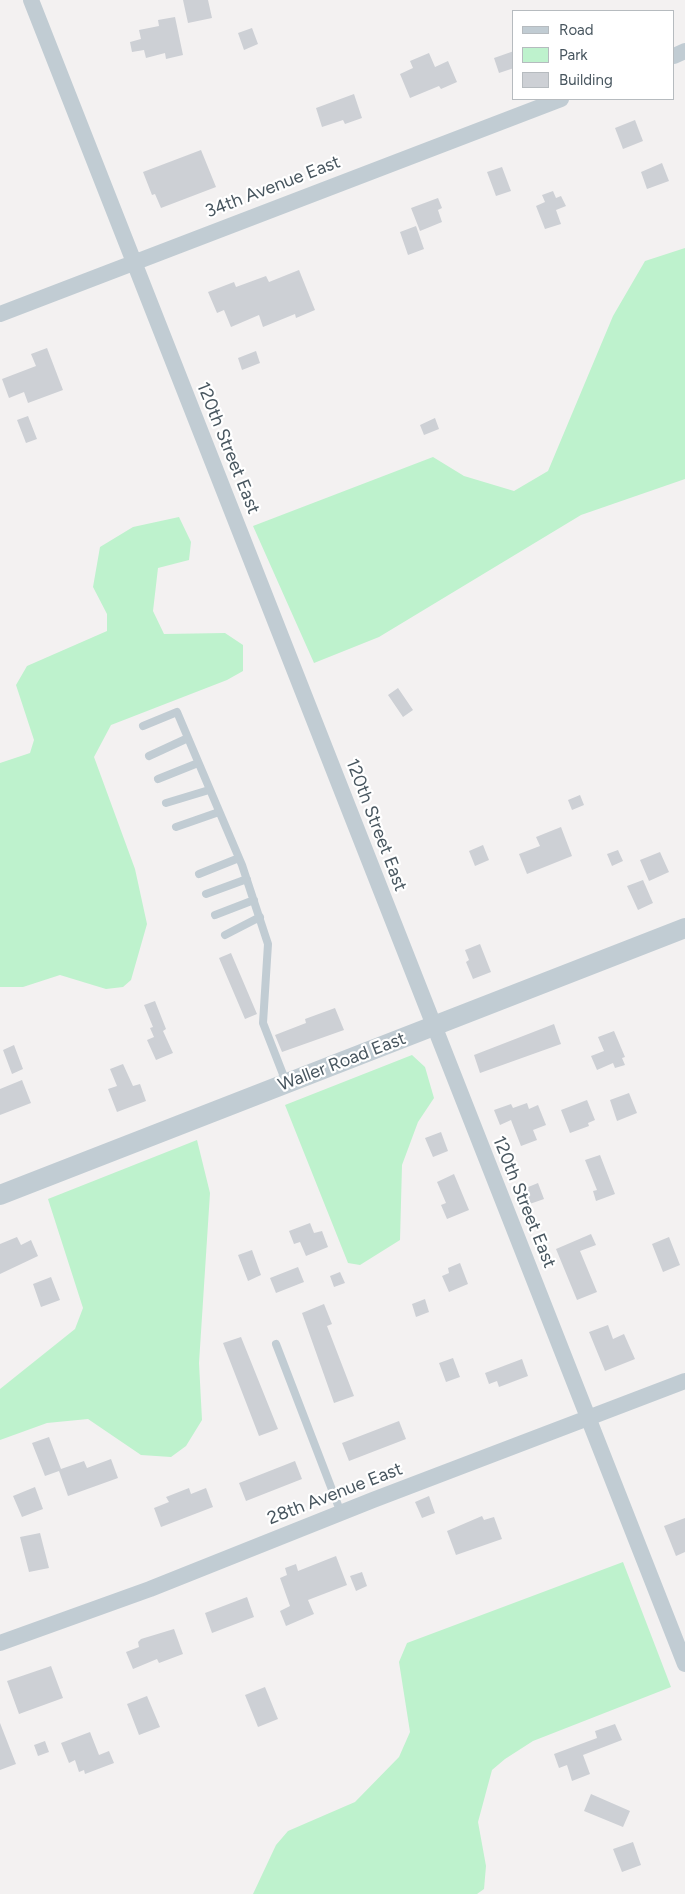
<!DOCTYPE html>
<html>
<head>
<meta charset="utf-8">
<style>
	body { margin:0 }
	#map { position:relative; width:685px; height:1894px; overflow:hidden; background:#f3f1f1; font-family:Figtree,sans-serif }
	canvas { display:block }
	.legend { position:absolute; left:512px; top:10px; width:162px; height:90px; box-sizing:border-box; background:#fff; border:1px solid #b6bbbf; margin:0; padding:6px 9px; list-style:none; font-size:15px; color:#48565f }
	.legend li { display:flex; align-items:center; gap:10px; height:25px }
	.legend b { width:25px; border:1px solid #b6bbbf }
</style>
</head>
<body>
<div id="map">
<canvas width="685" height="1894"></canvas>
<ul class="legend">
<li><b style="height:6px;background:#c1ccd3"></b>Road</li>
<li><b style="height:14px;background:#bef2cd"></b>Park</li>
<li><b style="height:14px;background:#cdd0d5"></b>Building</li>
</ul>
</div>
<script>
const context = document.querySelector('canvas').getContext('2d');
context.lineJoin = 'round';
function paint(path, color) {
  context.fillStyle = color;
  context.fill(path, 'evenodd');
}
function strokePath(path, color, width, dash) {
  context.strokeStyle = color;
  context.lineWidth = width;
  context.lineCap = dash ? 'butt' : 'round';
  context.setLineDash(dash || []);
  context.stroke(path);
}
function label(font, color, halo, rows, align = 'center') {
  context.font = font + ' Figtree,sans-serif';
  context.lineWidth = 4.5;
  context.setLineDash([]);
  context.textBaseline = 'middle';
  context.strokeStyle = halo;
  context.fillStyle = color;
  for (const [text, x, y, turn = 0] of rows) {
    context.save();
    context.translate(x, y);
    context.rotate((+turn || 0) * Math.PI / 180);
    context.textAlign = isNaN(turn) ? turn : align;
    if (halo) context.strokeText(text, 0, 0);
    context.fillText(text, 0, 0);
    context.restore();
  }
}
paint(new Path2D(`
	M685 248V479L581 515 379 637 314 663 253 526 433 457 464 476 514 491 548 471 613 316 645 261Z
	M179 517 191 542 189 560 158 568 153 611 164 634 225 633 243 645V671L227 680 111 725 94 757 135 869 147 924 131 980 123 987 106 989 60 975 23 987H0V763L30 753 34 740 16 685 27 666 107 631V614L93 587 100 547 133 527Z
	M412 1055 425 1067 434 1098 418 1122 402 1165 400 1240 360 1265 348 1263 285 1105Z
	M197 1140 210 1193 199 1363 202 1420 186 1446 171 1457 141 1455 88 1419 47 1423 0 1440V1389L75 1329 83 1308 48 1199Z
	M623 1562 671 1687 533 1741 505 1759 492 1770 478 1822 486 1866 484 1889 477 1894H253L276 1845 288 1831 355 1802 399 1757 410 1732 399 1662 407 1643Z`), '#bef2cd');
paint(new Path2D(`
	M183 0H208L212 18 188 23Z
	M175 17 183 55 166 59 165 53 146 58 144 50 132 52 130 42 141 39 139 30 159 26 158 20Z
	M252 28 258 44 244 50 238 33Z
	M514 51V68L499 73 494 58Z
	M429 53 435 67 448 61 457 82 441 89 439 86 410 98 400 74 413 68 410 61Z
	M354 94 362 118 345 124 343 120 322 127 316 108Z
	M635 120 643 141 623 149 615 128Z
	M201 150 216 187 161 208 155 194 152 195 143 172Z
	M662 163 669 181 647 189 641 172Z
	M502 167 511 191 496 196 487 172Z
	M553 191 556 198 561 196 566 206 556 210 561 224 545 229 536 206 545 202 542 195Z
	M438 198 442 208 438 210 442 222 420 231 411 208Z
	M416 226 424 249 408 255 400 232Z
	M299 270 315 310 296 318 295 314 263 327 259 315 231 327 224 310 217 313 208 292 234 282 236 287 266 276 269 282Z
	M47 348 63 390 28 403 24 392 9 398 2 379 36 366 31 354Z
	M256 351 260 363 242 370 238 358Z
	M28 416 37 439 26 443 17 420Z
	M435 418 439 429 424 435 420 425Z
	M398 688 413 710 403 717 388 695Z
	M580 795 584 805 572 810 568 800Z
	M561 827 572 856 527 874 519 854 540 846 536 837Z
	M483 845 489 860 475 866 469 851Z
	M618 850 623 861 612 866 607 854Z
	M660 852 669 872 649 881 640 860Z
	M643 880 653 903 638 910 627 886Z
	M480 944 491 972 473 979 466 962 469 960 465 950Z
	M231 953 257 1014 245 1019 219 958Z
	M155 1001 166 1029 163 1031 173 1053 156 1060 147 1040 154 1037 150 1028 153 1027 144 1005Z
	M335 1008 344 1030 282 1052 275 1035 306 1023 305 1019Z
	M554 1024 561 1044 480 1073 474 1055Z
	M614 1031 625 1057 622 1058 625 1065 615 1068 613 1063 597 1070 591 1056 604 1051 598 1037Z
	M14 1045 23 1069 12 1074 3 1050Z
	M123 1064 133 1086 140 1084 146 1101 117 1112 108 1089 117 1086 110 1069Z
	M22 1080 31 1103 0 1115V1089Z
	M629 1093 637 1113 617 1121 610 1100Z
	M587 1100 595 1120 588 1123 589 1126 570 1133 561 1110Z
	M527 1103 529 1109 538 1105 546 1125 533 1130 537 1140 521 1146 511 1120 500 1125 494 1110 511 1104 513 1108Z
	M441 1132 448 1151 433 1157 425 1138Z
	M600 1155 615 1194 596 1201 593 1191 597 1190 585 1160Z
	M454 1174 469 1210 447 1219 441 1205 446 1203 437 1182Z
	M538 1183 544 1199 521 1207 516 1192Z
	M310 1223 314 1233 322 1231 328 1247 306 1256 300 1242 294 1244 289 1231Z
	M591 1234 596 1245 580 1251 597 1292 577 1300 556 1249Z
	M17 1237 21 1245 31 1240 38 1256 0 1274V1244Z
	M669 1237 680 1265 663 1272 652 1244Z
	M252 1250 261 1275 248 1281 238 1255Z
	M460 1263 468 1284 449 1292 442 1276 449 1273 448 1268Z
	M298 1267 304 1282 276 1293 270 1278Z
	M340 1272 345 1283 334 1287 330 1276Z
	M51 1277 60 1300 41 1307 33 1284Z
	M425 1299 429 1312 416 1317 412 1304Z
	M324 1304 332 1324 327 1326 354 1396 334 1403 302 1313Z
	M608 1325 613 1339 624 1334 635 1359 605 1371 589 1332Z
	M241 1337 278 1429 259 1436 223 1343Z
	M453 1358 460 1377 446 1382 439 1363Z
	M522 1359 528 1376 499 1387 497 1381 489 1384 485 1373Z
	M399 1421 406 1439 349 1461 342 1443Z
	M49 1437 61 1469 84 1461 87 1468 111 1459 118 1478 68 1496 59 1471 45 1476 32 1443Z
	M295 1461 302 1479 246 1501 239 1483Z
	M35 1487 43 1509 22 1517 13 1496Z
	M189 1488 191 1494 206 1488 213 1507 161 1527 154 1508 169 1502 166 1497Z
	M429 1496 435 1513 422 1518 415 1502Z
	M482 1516 484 1520 494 1517 502 1539 456 1555 447 1531Z
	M685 1518V1552L676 1556 664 1526Z
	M40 1533 49 1568 29 1572 20 1537Z
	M336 1556 347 1585 308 1600 314 1614 286 1626 280 1611 290 1606 280 1578 287 1575 285 1568 296 1564 298 1571Z
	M362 1572 367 1586 356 1591 350 1576Z
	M247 1597 254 1617 212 1633 205 1613Z
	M174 1629 183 1654 159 1663 157 1659 133 1669 126 1652 139 1647 138 1642 141 1639Z
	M51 1666 63 1698 19 1714 7 1681Z
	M265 1687 278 1719 258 1727 245 1695Z
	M147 1696 160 1727 139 1735 127 1704Z
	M0 1723 16 1764 0 1770Z
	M615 1724 622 1740 583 1755 590 1774 572 1781 567 1765 559 1768 554 1754 597 1738 595 1731Z
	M90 1732 99 1755 109 1751 114 1763 85 1774 84 1770 79 1772 75 1760 69 1763 61 1743Z
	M45 1741 49 1752 38 1756 34 1745Z
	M591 1794 630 1811 623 1827 584 1811Z
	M633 1842 641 1865 622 1872 613 1849Z`), '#cdd0d5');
strokePath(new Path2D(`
	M143 726 177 712 242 865 268 944 263 1023 286 1082
	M149 756 188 738
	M158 779 198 763
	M166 803 209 790
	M176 827 219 812
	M199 874 239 858
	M206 894 247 879
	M215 915 254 900
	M225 935 260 917
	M276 1344 341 1513`), '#c1ccd3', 8);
strokePath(new Path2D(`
	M31 0 685 1664
	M674 56 685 51
	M0 314 561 99
	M0 1643 150 1589 373 1500 685 1381`), '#c1ccd3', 16);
strokePath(new Path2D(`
	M0 1195 685 928`), '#c1ccd3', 20);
label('18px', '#48565f', '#fff', [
	["34th Avenue East",273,187,-21],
	["120th Street East",228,448,68],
	["120th Street East",376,825,69],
	["Waller Road East",342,1062,-21],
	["120th Street East",524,1202,68],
	["28th Avenue East",335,1494,-21]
]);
</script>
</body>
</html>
